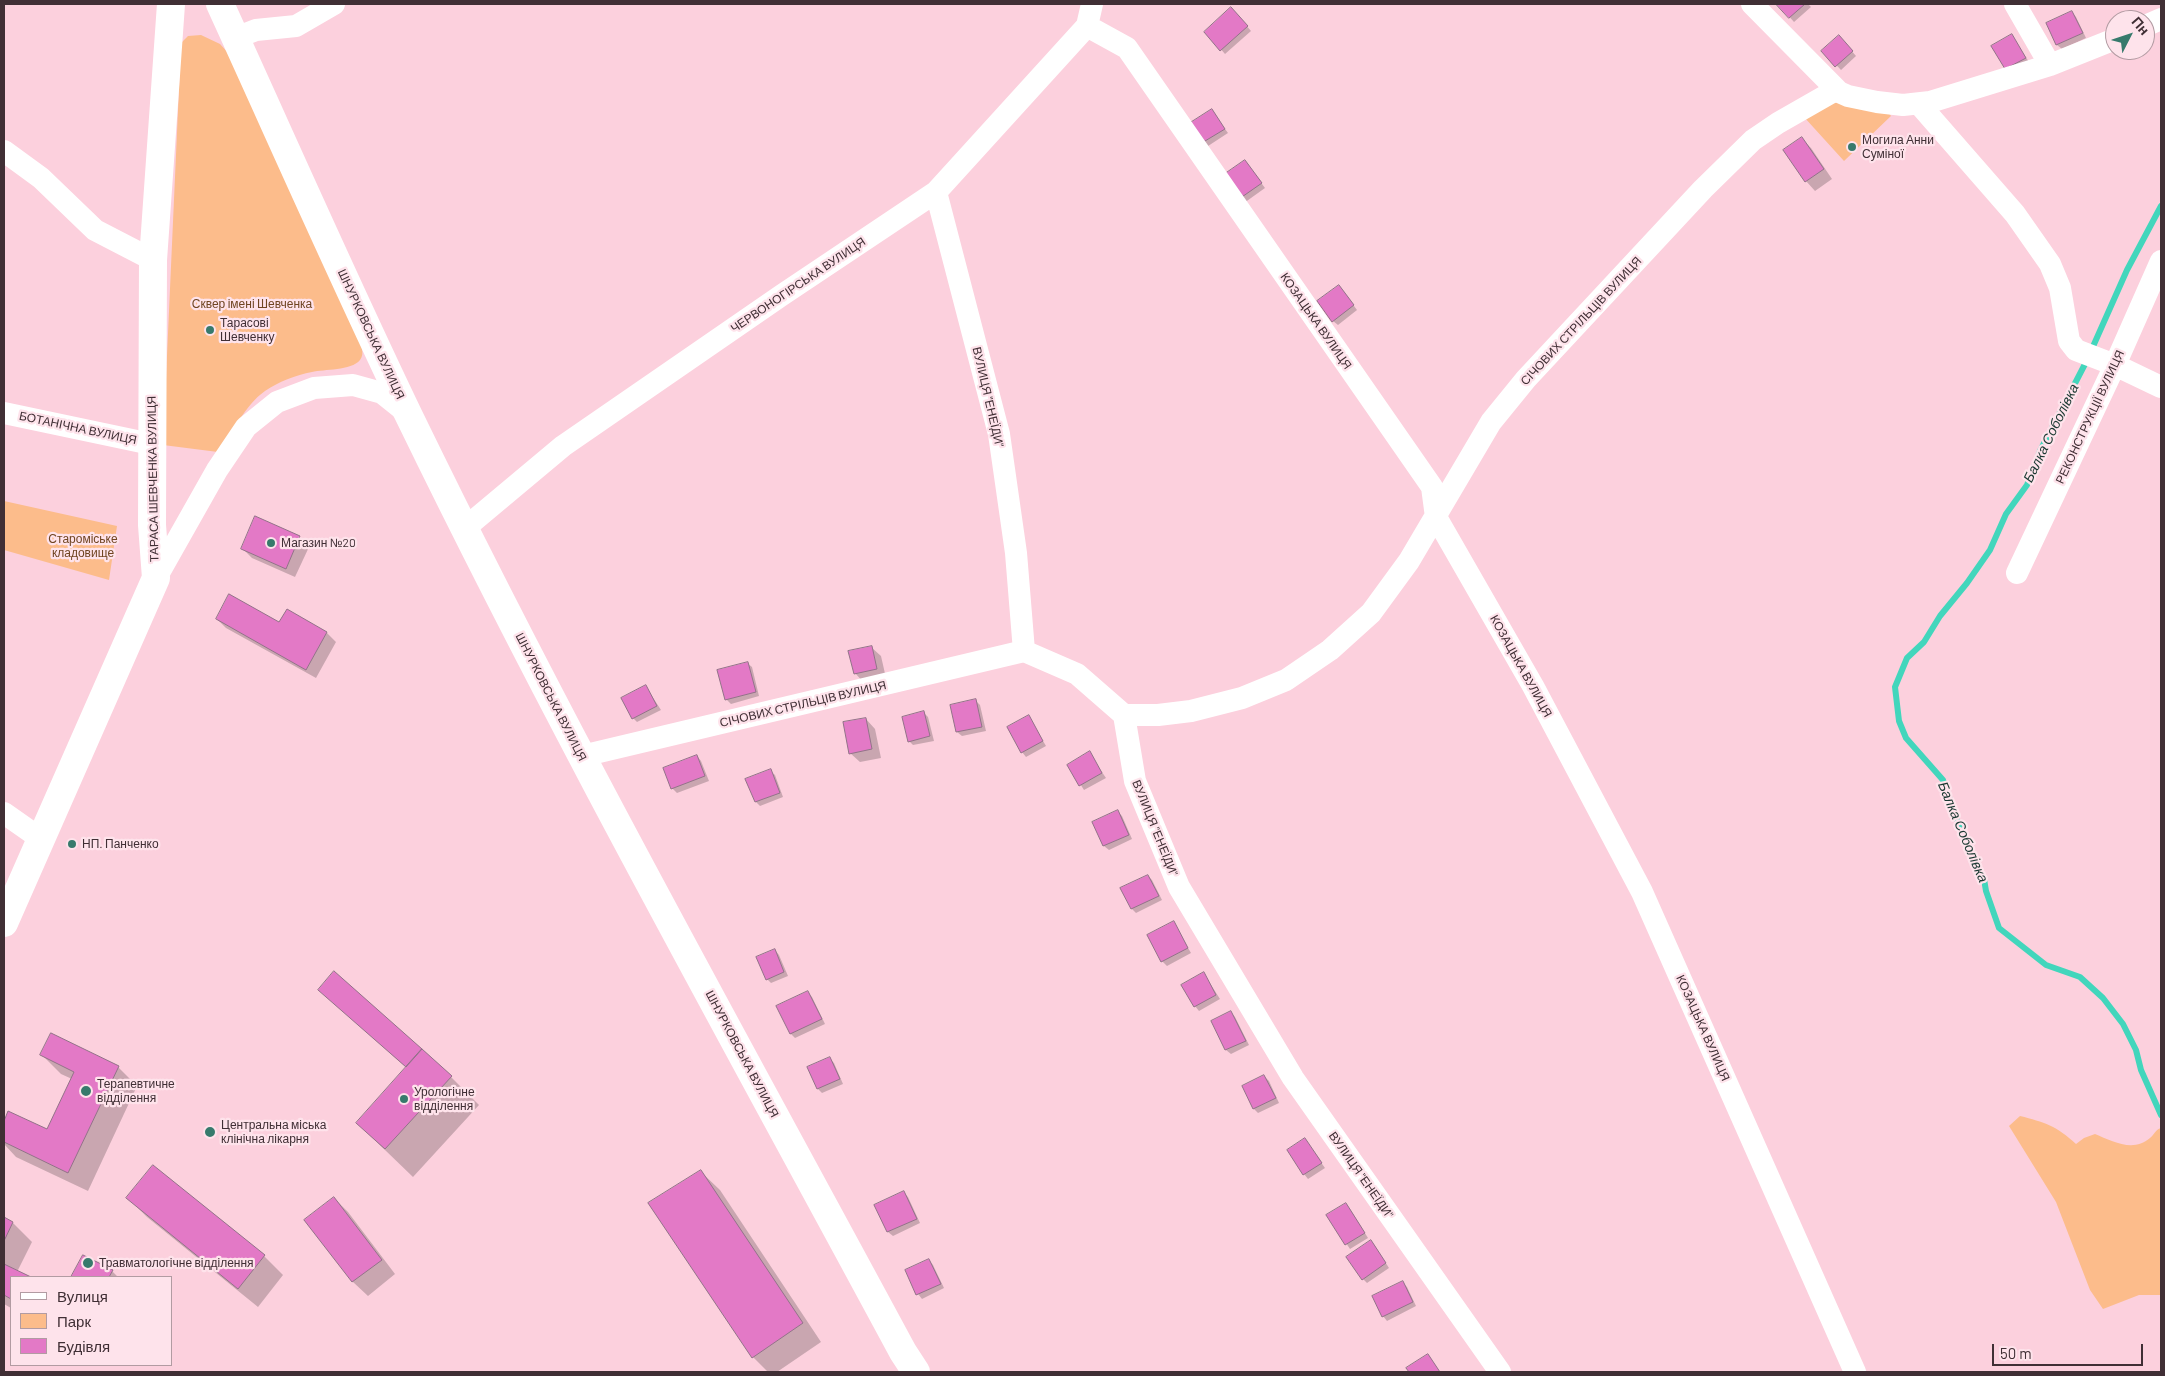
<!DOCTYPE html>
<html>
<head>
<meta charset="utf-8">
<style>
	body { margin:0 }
	#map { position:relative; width:2165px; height:1376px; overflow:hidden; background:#fcd0dd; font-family:Barlow,sans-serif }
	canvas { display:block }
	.frame { position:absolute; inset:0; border:5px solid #402f35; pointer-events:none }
	.legend { position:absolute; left:10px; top:1276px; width:162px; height:90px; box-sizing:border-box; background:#fee3eb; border:1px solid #b29ba2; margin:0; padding:6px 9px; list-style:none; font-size:15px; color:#402f35 }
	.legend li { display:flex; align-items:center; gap:10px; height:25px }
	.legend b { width:25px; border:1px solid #b29ba2 }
	.north { position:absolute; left:2105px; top:10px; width:50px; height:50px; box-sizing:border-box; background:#fee3eb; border:1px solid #b29ba2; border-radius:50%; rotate:49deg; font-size:14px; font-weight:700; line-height:20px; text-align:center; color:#402f35 }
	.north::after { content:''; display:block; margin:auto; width:18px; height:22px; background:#377a6c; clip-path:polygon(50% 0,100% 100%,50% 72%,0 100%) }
	.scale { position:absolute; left:1992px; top:1344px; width:151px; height:22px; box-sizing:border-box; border:2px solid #402f35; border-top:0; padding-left:6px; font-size:15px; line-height:18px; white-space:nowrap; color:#402f35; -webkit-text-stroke:4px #fee3eb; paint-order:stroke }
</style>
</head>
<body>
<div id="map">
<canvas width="2165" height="1376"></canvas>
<div class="frame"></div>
<ul class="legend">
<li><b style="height:6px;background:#fff"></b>Вулиця</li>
<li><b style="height:14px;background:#fcbc8b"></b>Парк</li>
<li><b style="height:14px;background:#e379c6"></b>Будівля</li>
</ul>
<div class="north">Пн</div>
<div class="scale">50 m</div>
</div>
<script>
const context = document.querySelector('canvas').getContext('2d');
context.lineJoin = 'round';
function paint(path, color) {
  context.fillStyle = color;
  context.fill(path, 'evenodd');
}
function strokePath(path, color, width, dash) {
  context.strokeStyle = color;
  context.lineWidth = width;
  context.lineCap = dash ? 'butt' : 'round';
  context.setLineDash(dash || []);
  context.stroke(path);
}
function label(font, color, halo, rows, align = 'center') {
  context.font = font + ' Barlow,sans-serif';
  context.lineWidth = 4.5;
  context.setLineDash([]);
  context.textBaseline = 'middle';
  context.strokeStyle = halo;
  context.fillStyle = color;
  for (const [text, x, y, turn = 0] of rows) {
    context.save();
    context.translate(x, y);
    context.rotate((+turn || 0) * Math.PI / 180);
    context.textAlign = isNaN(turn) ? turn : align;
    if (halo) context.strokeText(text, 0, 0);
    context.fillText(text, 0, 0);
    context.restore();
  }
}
paint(new Path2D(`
	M201 35 220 44 231 56 359 338C361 345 365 354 360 360 351 371 324 369 312 372 296 375 278 382 265 391 244 406 234 432 218 452L163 445 181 43 188 36Z
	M1840 102 1886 109 1891 116 1844 161 1804 117 1828 104Z
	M4 501 117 526 109 580 4 550Z
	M2020 1116C2044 1122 2057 1126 2076 1144L2084 1138 2095 1134C2112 1141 2133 1153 2150 1138 2155 1134 2155 1130 2161 1128V1295H2139L2103 1309 2090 1290 2056 1202 2009 1126Z`), '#fcbc8b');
paint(new Path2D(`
	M1778 4H1808L1811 7 1794 22Z
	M2072 12 2076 17 2086 38 2062 49 2057 45 2048 24Z
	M1236 13 1251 31 1225 54 1206 32Z
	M2012 36 2029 62 2010 73Z
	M1843 41 1856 56 1841 70 1823 51Z
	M1212 111 1228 133 1205 148 1201 144Z
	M1801 138 1811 148 1832 179 1815 191 1806 181Z
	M1245 161 1265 188 1244 203 1224 176Z
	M1343 291 1357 310 1338 325 1333 321Z
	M256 518 300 538 309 547 295 577 252 558 242 548Z
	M217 619 280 624 327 633 336 642 316 678 226 628Z
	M871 647 881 656 886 678 864 683 855 673Z
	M747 663 752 667 759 696 731 704 726 699Z
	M646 687 661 710 637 722 633 718Z
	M976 701 980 705 986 731 962 736 957 732Z
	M924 713 928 717 934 741 913 745 909 741Z
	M1029 717 1046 746 1026 757 1022 752Z
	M866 719 875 729 881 758 860 762 850 753Z
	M1089 753 1106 778 1084 790 1068 765Z
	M697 756 701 761 709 781 677 793 672 788Z
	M770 771 775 775 783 797 760 806 756 802 747 780Z
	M1118 812 1122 816 1132 839 1109 850 1104 846 1094 822Z
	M1148 876 1152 880 1162 900 1136 913 1132 909Z
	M1173 922 1191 953 1167 966 1162 961Z
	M775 950 779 955 788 976 771 983 767 979Z
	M1204 974 1220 999 1199 1011 1195 1006Z
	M320 990 451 1077 479 1105 413 1177 357 1123 407 1068Z
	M808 993 812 997 825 1024 795 1038 791 1034 778 1007Z
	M1231 1012 1235 1017 1249 1045 1231 1054 1226 1050 1213 1021Z
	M42 1055 118 1067 137 1086 88 1191 16 1157 4 1144V1124L9 1112 47 1131 72 1079 61 1074Z
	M830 1059 834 1063 843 1084 822 1093 818 1089Z
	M1264 1076 1269 1081 1279 1103 1258 1113 1254 1109Z
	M1305 1140 1325 1168 1308 1179 1304 1174Z
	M700 1171 720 1190 821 1342 777 1372H768L753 1357Z
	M904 1193 908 1197 920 1223 893 1236 888 1232 876 1206Z
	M128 1198 264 1256 283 1275 258 1307 147 1217Z
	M334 1198 348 1212 395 1274 368 1296 353 1282 306 1220Z
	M1350 1209 1368 1238 1350 1249 1328 1216Z
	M4 1218 13 1223 32 1242 17 1272 28 1277H11V1308L4 1304Z
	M1375 1246 1389 1268 1367 1283 1363 1279Z
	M83 1257 112 1271 118 1277H73Z
	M929 1260 933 1265 944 1288 922 1299 918 1294 907 1271Z
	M1403 1283 1407 1287 1416 1306 1387 1321 1383 1316Z`), '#0003');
strokePath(new Path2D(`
	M2091 351 2127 270 2161 206
	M2085 364 2040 451 2027 485 2006 514 1990 550 1967 583 1940 616 1924 642 1907 658 1895 687 1899 721 1906 738 1943 780 1967 848 1984 879 1986 891 1999 928 2046 965 2080 977 2103 998 2123 1024 2136 1050 2141 1070 2161 1115`), '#42d6bc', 6);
const building = new Path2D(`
	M1776 4H1805L1789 18Z
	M1231 7 1248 26 1220 51 1204 32Z
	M2072 11 2083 33 2056 45 2046 23Z
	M2012 34 2026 58 2005 69 1991 46Z
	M1839 35 1853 51 1835 67 1821 51Z
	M1212 109 1225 129 1200 144 1187 125Z
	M1802 137 1824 169 1805 182 1783 150Z
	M1245 160 1262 183 1239 199 1222 176Z
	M1339 285 1354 305 1332 322 1317 301Z
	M255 516 300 536 286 569 241 549Z
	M229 594 279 622 287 609 327 632 306 670 216 619Z
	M872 646 877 669 854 674 848 651Z
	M748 662 756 692 725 700 717 670Z
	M646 685 657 706 632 719 621 698Z
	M976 699 982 727 956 732 950 705Z
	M924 711 930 736 908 742 902 717Z
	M1029 715 1043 741 1021 753 1007 727Z
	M866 718 872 749 849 754 843 722Z
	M1090 751 1102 773 1079 786 1067 765Z
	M697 755 705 776 671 789 663 768Z
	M771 769 780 793 755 802 745 779Z
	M1118 810 1129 835 1103 846 1092 822Z
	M1148 875 1159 896 1131 909 1120 888Z
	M1174 921 1188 948 1161 962 1147 935Z
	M775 949 784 972 766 980 756 957Z
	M334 971 422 1049 406 1067 318 990Z
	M1204 972 1216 995 1194 1007 1181 985Z
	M808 991 822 1019 790 1034 776 1006Z
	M1231 1011 1246 1041 1225 1050 1211 1021Z
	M51 1033 119 1066 68 1173 4 1142V1121L8 1111 47 1129 74 1072 40 1055Z
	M422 1049 452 1076 385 1149 356 1123Z
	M830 1057 840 1079 817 1089 807 1067Z
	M1264 1075 1276 1098 1253 1109 1242 1086Z
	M1305 1138 1322 1163 1303 1175 1287 1150Z
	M153 1165 265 1255 238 1289 126 1198Z
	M701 1170 803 1323 752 1358 648 1203Z
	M904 1191 917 1219 887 1232 874 1205Z
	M334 1197 382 1260 352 1282 304 1220Z
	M1346 1203 1365 1233 1345 1245 1326 1215Z
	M4 1217 13 1222 4 1241Z
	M1371 1240 1386 1263 1362 1280 1346 1257Z
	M83 1255 113 1270 109 1277H71Z
	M929 1259 941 1284 916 1295 905 1270Z
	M4 1264 31 1277H11V1299L4 1295Z
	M1403 1281 1413 1302 1382 1317 1372 1296Z
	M1428 1354 1440 1372H1409L1406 1368Z`);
paint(building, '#e379c6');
strokePath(building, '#927288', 1);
strokePath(new Path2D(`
	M1752 4 1839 92 1848 96 1877 102 1903 105 1930 102 2050 65 2115 39
	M2015 4 2050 65
	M1087 26 1127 48 1432 487 1436 517 1533 686 1642 892 1855 1372
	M2145 26 2161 19
	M239 46 243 35 256 30 296 26 334 4
	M1919 104 2015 214 2050 264 2060 288 2069 341 2076 350 2115 365 2161 387
	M4 151 41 178 95 230 153 260
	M936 192 999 434 1016 553 1024 651 1077 674 1124 715 1135 781 1179 887 1293 1078 1500 1372
	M4 413 151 444
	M465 528 563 446 782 295 936 192 1087 26 1092 4
	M2017 573 2115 365 2161 261
	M156 578 217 470 246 427 277 402 314 388 353 385 382 393 407 413
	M1124 715H1158L1191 711 1242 698 1286 680 1330 650 1371 613 1409 561 1491 422 1526 379 1703 189 1753 140 1778 123 1834 91 1839 92
	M582 756 1024 651
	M4 813 41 839`), '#fff', 22);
strokePath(new Path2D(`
	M220 4C283 142 344 281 410 418 564 735 736 1042 903 1352L916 1372
	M4 923 156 578 152 525 153 260 171 4`), '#fff', 28);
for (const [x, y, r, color] of [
	[1852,147,5,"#377a6c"],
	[210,330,5,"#377a6c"],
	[271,543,5,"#377a6c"],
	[72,844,5,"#377a6c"],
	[86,1091,6,"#377a6c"],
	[404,1099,5,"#377a6c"],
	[210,1132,6,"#377a6c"],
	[88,1263,6,"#377a6c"]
]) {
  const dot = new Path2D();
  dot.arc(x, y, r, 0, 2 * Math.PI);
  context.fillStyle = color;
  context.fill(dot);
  strokePath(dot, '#fee3eb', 2);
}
label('12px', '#402f35', '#fee3eb', [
	["Могила Анни",1862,140],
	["Суміної",1862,154],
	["Тарасові",220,323],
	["Шевченку",220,337],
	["Магазин №20",281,543],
	["НП. Панченко",82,844],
	["Терапевтичне",97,1084],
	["відділення",97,1098],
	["Урологічне",414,1092],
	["відділення",414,1106],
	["Центральна міська",221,1125],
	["клінічна лікарня",221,1139],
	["Травматологічне відділення",99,1263]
], 'left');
label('12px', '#402f35', '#fee3eb', [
	["ЧЕРВОНОГІРСЬКА ВУЛИЦЯ",798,285,-34],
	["КОЗАЦЬКА ВУЛИЦЯ",1316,321,55],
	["СІЧОВИХ СТРІЛЬЦІВ ВУЛИЦЯ",1581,321,-47],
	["ШНУРКОВСЬКА ВУЛИЦЯ",371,334,65],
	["ВУЛИЦЯ \"ЕНЕЇДИ\"",988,397,77],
	["РЕКОНСТРУКЦІЇ ВУЛИЦЯ",2090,417,-65],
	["БОТАНІЧНА ВУЛИЦЯ",78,428,12],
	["ТАРАСА ШЕВЧЕНКА ВУЛИЦЯ",153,479,-91],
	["КОЗАЦЬКА ВУЛИЦЯ",1521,666,61],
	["ШНУРКОВСЬКА ВУЛИЦЯ",551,697,63],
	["СІЧОВИХ СТРІЛЬЦІВ ВУЛИЦЯ",803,704,-13],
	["ВУЛИЦЯ \"ЕНЕЇДИ\"",1155,828,68],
	["КОЗАЦЬКА ВУЛИЦЯ",1703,1028,66],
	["ШНУРКОВСЬКА ВУЛИЦЯ",742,1054,62],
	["ВУЛИЦЯ \"ЕНЕЇДИ\"",1361,1175,55]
]);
label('12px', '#704522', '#fee3eb', [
	["Сквер імені Шевченка",252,304],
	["Староміське",83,539],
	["кладовище",83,553]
]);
label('italic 14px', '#1a3831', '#fee3eb', [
	["Балка Соболівка",2051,433,-64],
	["Балка Соболівка",1963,832,67]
]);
</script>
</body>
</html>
